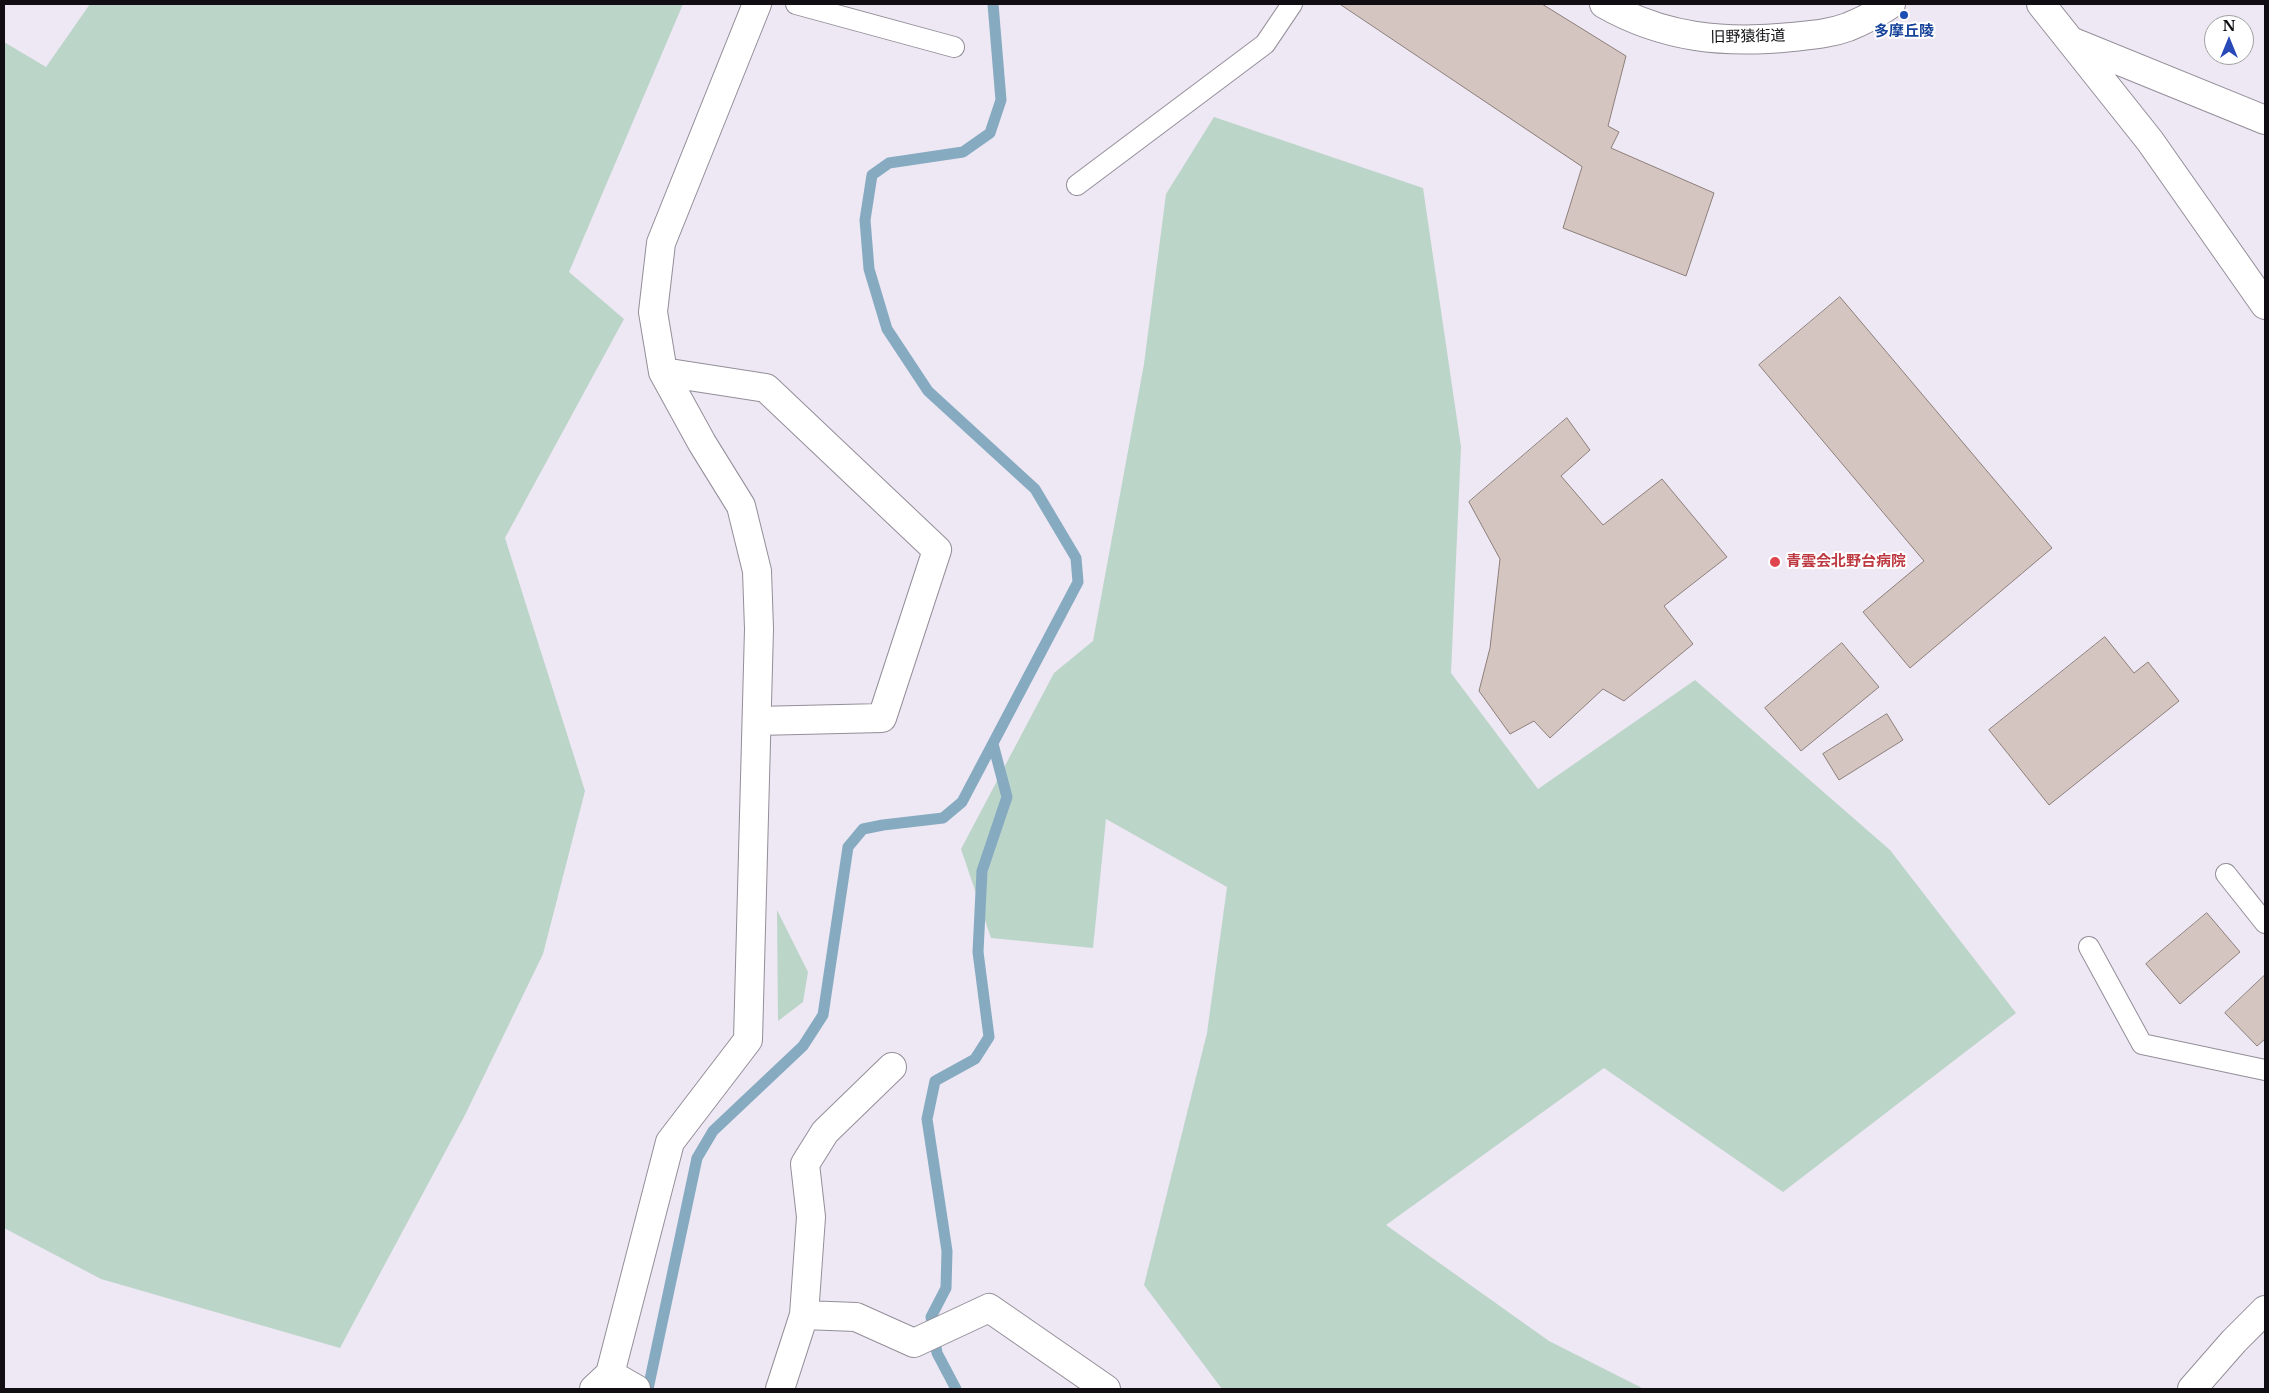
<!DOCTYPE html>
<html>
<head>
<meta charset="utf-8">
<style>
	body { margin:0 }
	#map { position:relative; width:2269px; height:1393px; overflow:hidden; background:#eee7f4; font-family:"Libre Baskerville",serif }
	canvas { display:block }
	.frame { position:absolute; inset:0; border:5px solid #100e12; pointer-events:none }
	.north { position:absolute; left:2204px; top:15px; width:50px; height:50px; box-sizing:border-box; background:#fff; border:1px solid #9f9fa0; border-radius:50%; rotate:0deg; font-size:14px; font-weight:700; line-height:20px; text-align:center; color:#100e12 }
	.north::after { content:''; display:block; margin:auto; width:18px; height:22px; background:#2a49b8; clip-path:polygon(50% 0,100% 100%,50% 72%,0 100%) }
</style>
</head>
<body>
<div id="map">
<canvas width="2269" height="1393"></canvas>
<div class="frame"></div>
<div class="north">N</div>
</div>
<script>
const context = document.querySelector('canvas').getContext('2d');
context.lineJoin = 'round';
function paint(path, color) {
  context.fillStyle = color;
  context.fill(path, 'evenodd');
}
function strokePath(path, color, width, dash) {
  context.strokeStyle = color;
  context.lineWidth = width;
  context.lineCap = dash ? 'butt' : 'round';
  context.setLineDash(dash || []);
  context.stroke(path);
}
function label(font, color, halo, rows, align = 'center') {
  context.font = font + ' "Libre Baskerville","Noto Sans JP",serif';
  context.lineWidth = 4;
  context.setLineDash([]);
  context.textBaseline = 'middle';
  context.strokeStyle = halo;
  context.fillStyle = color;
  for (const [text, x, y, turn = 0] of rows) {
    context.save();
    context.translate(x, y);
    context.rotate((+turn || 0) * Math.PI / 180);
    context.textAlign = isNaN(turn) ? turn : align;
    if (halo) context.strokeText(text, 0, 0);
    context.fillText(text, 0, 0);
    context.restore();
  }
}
paint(new Path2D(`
	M90 4H683L569 272 624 319 505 538 585 791 543 954 465 1115 340 1348 101 1279 4 1228V42L46 67Z
	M1214 117 1423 188 1461 447 1451 673 1538 789 1695 680 1890 850 2016 1013 1783 1192 1604 1068 1386 1225 1549 1341 1644 1389H1222L1144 1285 1207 1033 1227 887 1106 819 1093 948 991 938 961 849 1054 673 1093 641 1144 364 1166 194Z
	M777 910 808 972 803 1002 778 1021Z`), '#bcd5c9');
strokePath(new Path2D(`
	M648 1389 697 1158 713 1131 803 1046 823 1015 848 847 863 829 883 825 943 818 962 802 1078 582 1076 558 1035 489 928 391 887 329 869 269 865 220 872 175 889 163 963 152 990 133 1001 100 993 4
	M956 1389 937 1353 931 1317 946 1288 947 1251 927 1119 935 1081 975 1059 989 1037 978 952 982 871 1007 797 993 744`), '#86abc1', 11);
const building = new Path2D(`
	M1340 4H1542L1626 56 1608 126 1619 132 1611 148 1714 193 1686 276 1563 228 1582 167Z
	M1840 297 2052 548 1910 668 1863 612 1924 561 1759 365Z
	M1567 418 1590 450 1561 476 1603 525 1662 479 1727 557 1664 606 1693 644 1624 701 1603 689 1550 738 1534 721 1510 734 1479 691 1490 648 1500 559 1469 502Z
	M2105 637 2134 673 2148 662 2179 701 2049 805 1989 730Z
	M1842 643 1879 687 1801 751 1765 708Z
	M1887 714 1903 740 1839 780 1823 754Z
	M2207 913 2240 952 2180 1004 2146 964Z
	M2265 975V1039L2257 1046 2225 1013Z`);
paint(building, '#d4c5c0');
strokePath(building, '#8c7f7a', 1);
const service = new Path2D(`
	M796 4 954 47
	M1077 185 1265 44 1292 4
	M2226 874 2265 923
	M2089 947 2142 1044 2265 1070`);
const minor = new Path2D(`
	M2041 4 2150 141 2265 305
	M2073 42 2265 120
	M663 372 766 388 937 550 882 718 757 721
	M804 1315 811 1217 805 1164 825 1132 892 1067
	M610 1374 636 1389
	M594 1389 610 1374 670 1142 748 1040 759 629 757 571 741 506 702 443 663 372 653 312 661 243 757 4
	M780 1389 804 1315 856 1317 914 1343 989 1308 1106 1389`);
const tertiary = new Path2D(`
	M1604 4C1664 38 1724 44 1792 37 1811 35 1829 34 1848 27 1863 21 1878 13 1891 4
	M2192 1389 2234 1341 2265 1310`);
strokePath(service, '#948e99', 22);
strokePath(minor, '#948e99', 30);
strokePath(tertiary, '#948e99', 30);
strokePath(service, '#fff', 20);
strokePath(minor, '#fff', 28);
strokePath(tertiary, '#fff', 28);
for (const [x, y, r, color] of [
	[1904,15,5,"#1a4fb4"],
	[1775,562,6,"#e0444e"]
]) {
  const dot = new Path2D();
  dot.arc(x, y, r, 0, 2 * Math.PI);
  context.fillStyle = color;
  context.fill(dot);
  strokePath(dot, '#fff', 2);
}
label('bold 15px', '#164399', '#fff', [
	["多摩丘陵",1904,32]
]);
label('15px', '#100e12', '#fff', [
	["旧野猿街道",1748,37,-1]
]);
label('bold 15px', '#be3a42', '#fff', [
	["青雲会北野台病院",1786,562]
], 'left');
</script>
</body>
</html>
